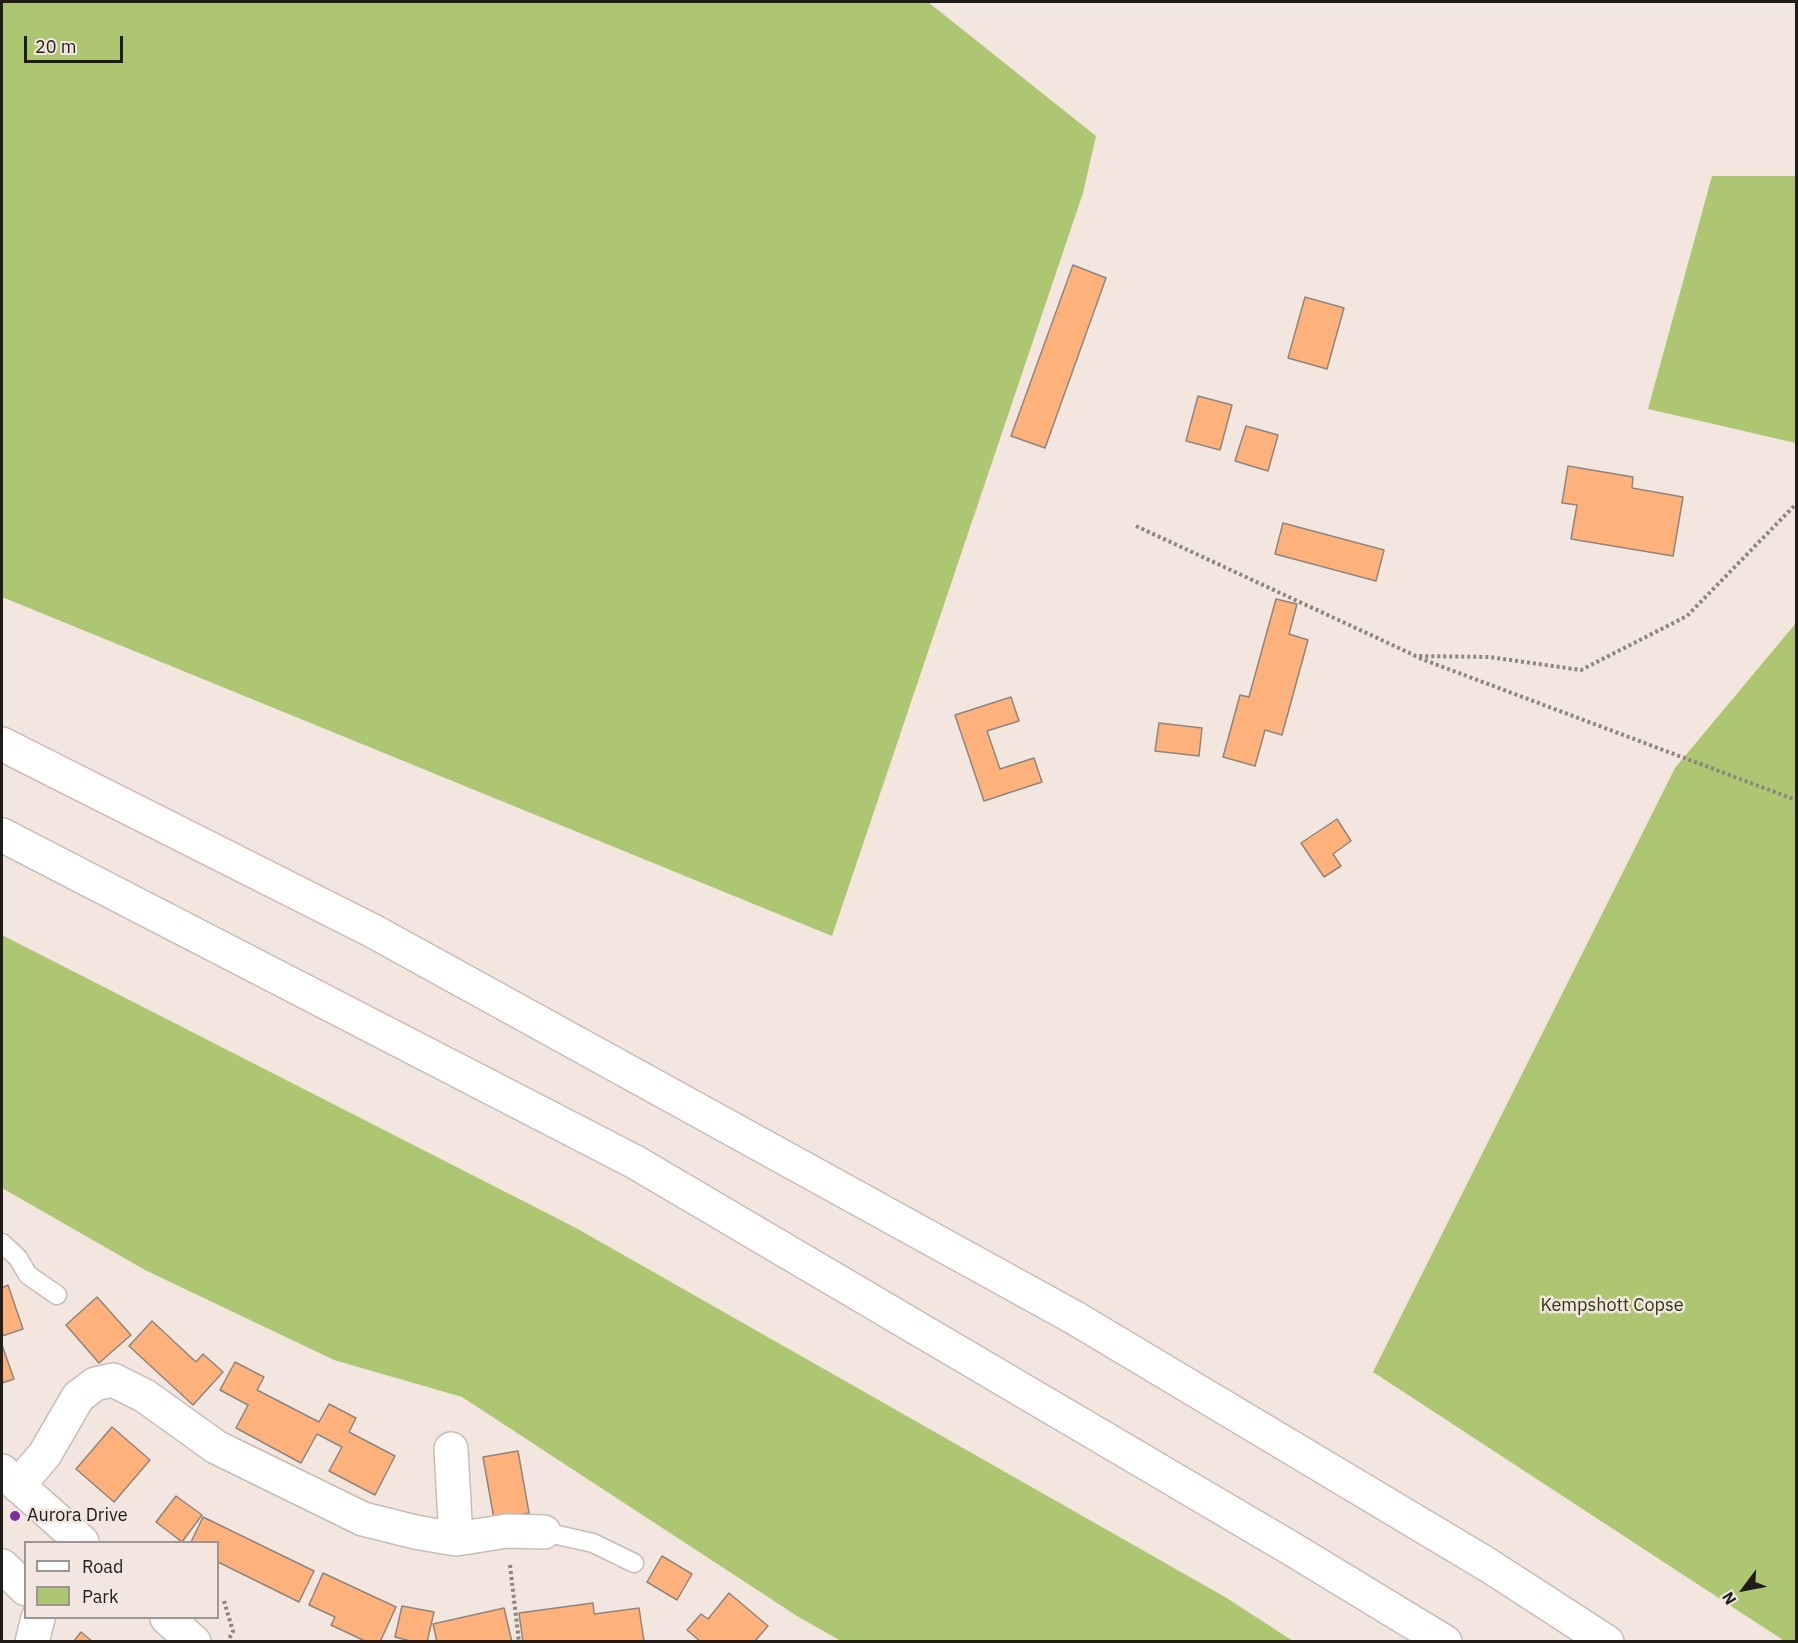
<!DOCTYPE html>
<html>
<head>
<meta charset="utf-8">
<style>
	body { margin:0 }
	#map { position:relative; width:1798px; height:1643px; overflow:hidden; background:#f2e6df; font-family:"IBM Plex Sans",sans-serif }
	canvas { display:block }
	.frame { position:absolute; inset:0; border:3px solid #201c19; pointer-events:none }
	.legend { position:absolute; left:24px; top:1541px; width:195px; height:78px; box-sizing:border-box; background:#f2e6df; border:2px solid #9e9590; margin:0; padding:8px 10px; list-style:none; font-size:18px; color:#201c19 }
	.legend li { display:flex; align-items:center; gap:12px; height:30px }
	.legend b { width:30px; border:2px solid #9e9590 }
	.north { position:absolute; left:1714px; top:1559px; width:60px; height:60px; -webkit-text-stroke:4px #f2e6df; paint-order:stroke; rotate:238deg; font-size:16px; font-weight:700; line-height:24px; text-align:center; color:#201c19 }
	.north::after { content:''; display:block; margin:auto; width:21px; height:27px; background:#201c19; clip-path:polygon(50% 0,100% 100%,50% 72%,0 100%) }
	.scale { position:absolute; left:24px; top:36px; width:99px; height:27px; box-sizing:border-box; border:3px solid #201c19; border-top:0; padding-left:8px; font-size:18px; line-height:21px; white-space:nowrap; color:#201c19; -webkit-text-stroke:4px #f2e6df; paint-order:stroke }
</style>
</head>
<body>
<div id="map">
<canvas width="1798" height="1643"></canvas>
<div class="frame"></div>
<ul class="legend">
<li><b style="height:8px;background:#fff"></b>Road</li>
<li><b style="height:16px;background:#acc672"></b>Park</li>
</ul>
<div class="north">N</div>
<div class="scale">20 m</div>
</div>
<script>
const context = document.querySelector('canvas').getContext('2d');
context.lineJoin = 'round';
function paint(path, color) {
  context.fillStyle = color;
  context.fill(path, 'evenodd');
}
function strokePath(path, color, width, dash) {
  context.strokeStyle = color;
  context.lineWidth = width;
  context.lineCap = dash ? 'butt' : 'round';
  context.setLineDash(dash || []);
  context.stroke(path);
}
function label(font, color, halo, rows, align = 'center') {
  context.font = font + ' "IBM Plex Sans",sans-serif';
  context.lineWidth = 5;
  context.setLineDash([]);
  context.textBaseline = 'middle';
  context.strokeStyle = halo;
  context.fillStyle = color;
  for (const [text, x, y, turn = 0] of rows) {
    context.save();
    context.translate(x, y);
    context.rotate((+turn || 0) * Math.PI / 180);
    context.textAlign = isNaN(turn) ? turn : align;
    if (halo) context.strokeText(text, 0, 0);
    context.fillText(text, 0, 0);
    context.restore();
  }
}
paint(new Path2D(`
	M2 2H928L1096 136 1083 193 832 936 2 597Z
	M1712 176H1796V443L1648 409Z
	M1796 623V1641L1786 1642 1373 1372 1675 768Z
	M2 935 576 1228 1225 1597 1293 1641H841L797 1616 462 1397 334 1360 145 1270 2 1188Z`), '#acc672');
const building = new Path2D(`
	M1073 265 1106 278 1045 448 1011 436Z
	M1305 297 1344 308 1327 369 1288 358Z
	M1198 396 1232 405 1220 450 1186 441Z
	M1246 426 1278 435 1268 471 1235 461Z
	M1568 466 1633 477 1632 488 1683 497 1673 556 1571 539 1577 505 1562 503Z
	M1283 523 1384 550 1376 581 1275 554Z
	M1276 599 1297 604 1289 634 1308 640 1282 735 1265 730 1255 766 1223 757 1240 695 1249 697Z
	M1011 697 1019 721 987 731 1000 769 1034 758 1042 782 984 801 955 715Z
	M1159 723 1202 728 1199 756 1155 751Z
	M1337 819 1351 841 1333 854 1341 866 1324 877 1301 843Z
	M8 1285 23 1329 2 1336V1288Z
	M97 1297 131 1335 99 1363 66 1325Z
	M152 1321 196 1362 203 1354 223 1372 193 1405 129 1346Z
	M2 1345 14 1379 2 1383Z
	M235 1362 264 1377 257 1390 319 1422 329 1404 356 1418 349 1432 395 1456 375 1495 329 1471 342 1447 317 1434 301 1463 236 1428 248 1405 220 1390Z
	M112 1427 150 1460 114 1502 76 1469Z
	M518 1451 529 1513 494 1519 483 1457Z
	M176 1496 202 1515 182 1542 156 1522Z
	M203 1517 314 1571 299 1602 218 1562V1542H191Z
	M662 1556 692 1574 677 1600 647 1582Z
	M323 1573 396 1607 380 1642H367L331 1625 335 1617 309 1605Z
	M729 1593 768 1626 754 1642H701L687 1630 701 1614 708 1619Z
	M593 1603 594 1614 639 1608 644 1641 523 1642 519 1613Z
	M402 1606 434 1612 427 1642H414L395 1637Z
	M504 1608 512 1642H437L433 1624Z
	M81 1632 93 1642H73Z`);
paint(building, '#ffb17b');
strokePath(building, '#8f857f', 1.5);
const service = new Path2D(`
	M2 1243 18 1258 28 1275 57 1295
	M544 1532 593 1543 634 1563`);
const minor = new Path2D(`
	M451 1449 456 1539
	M18 1486 45 1454 78 1397 95 1384 113 1380 145 1396 216 1447 363 1519 415 1532 456 1539 507 1531 544 1532
	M2 1566 26 1589
	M32 1642 38 1618`);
const tertiary = new Path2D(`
	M2 1471 82 1542
	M167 1618 194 1642`);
const motorway = new Path2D(`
	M2 744 373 931 1075 1318 1488 1565 1607 1642
	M2 835 635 1162 1292 1549 1445 1642`);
strokePath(service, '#c8bdb6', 21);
strokePath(minor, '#c8bdb6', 36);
strokePath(tertiary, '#c8bdb6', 36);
strokePath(motorway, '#c8bdb6', 36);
strokePath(new Path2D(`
	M1136 526 1416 656 1489 657 1581 670 1687 616 1796 504
	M1419 658 1796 800
	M510 1565 519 1642
	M224 1601 233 1631 228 1641`), '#8d8580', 4, [3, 3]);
strokePath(service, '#fff', 18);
strokePath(minor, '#fff', 33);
strokePath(tertiary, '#fff', 33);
strokePath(motorway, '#fff', 33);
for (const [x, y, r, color] of [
	[15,1516,6,"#7d2e9f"]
]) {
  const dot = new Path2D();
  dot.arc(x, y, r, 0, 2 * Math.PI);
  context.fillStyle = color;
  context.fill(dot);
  strokePath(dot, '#f2e6df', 2);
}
label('18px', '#2e3814', '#f2e6df', [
	["Kempshott Copse",1612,1306]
]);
label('18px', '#201c19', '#f2e6df', [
	["Aurora Drive",27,1516]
], 'left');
</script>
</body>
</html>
